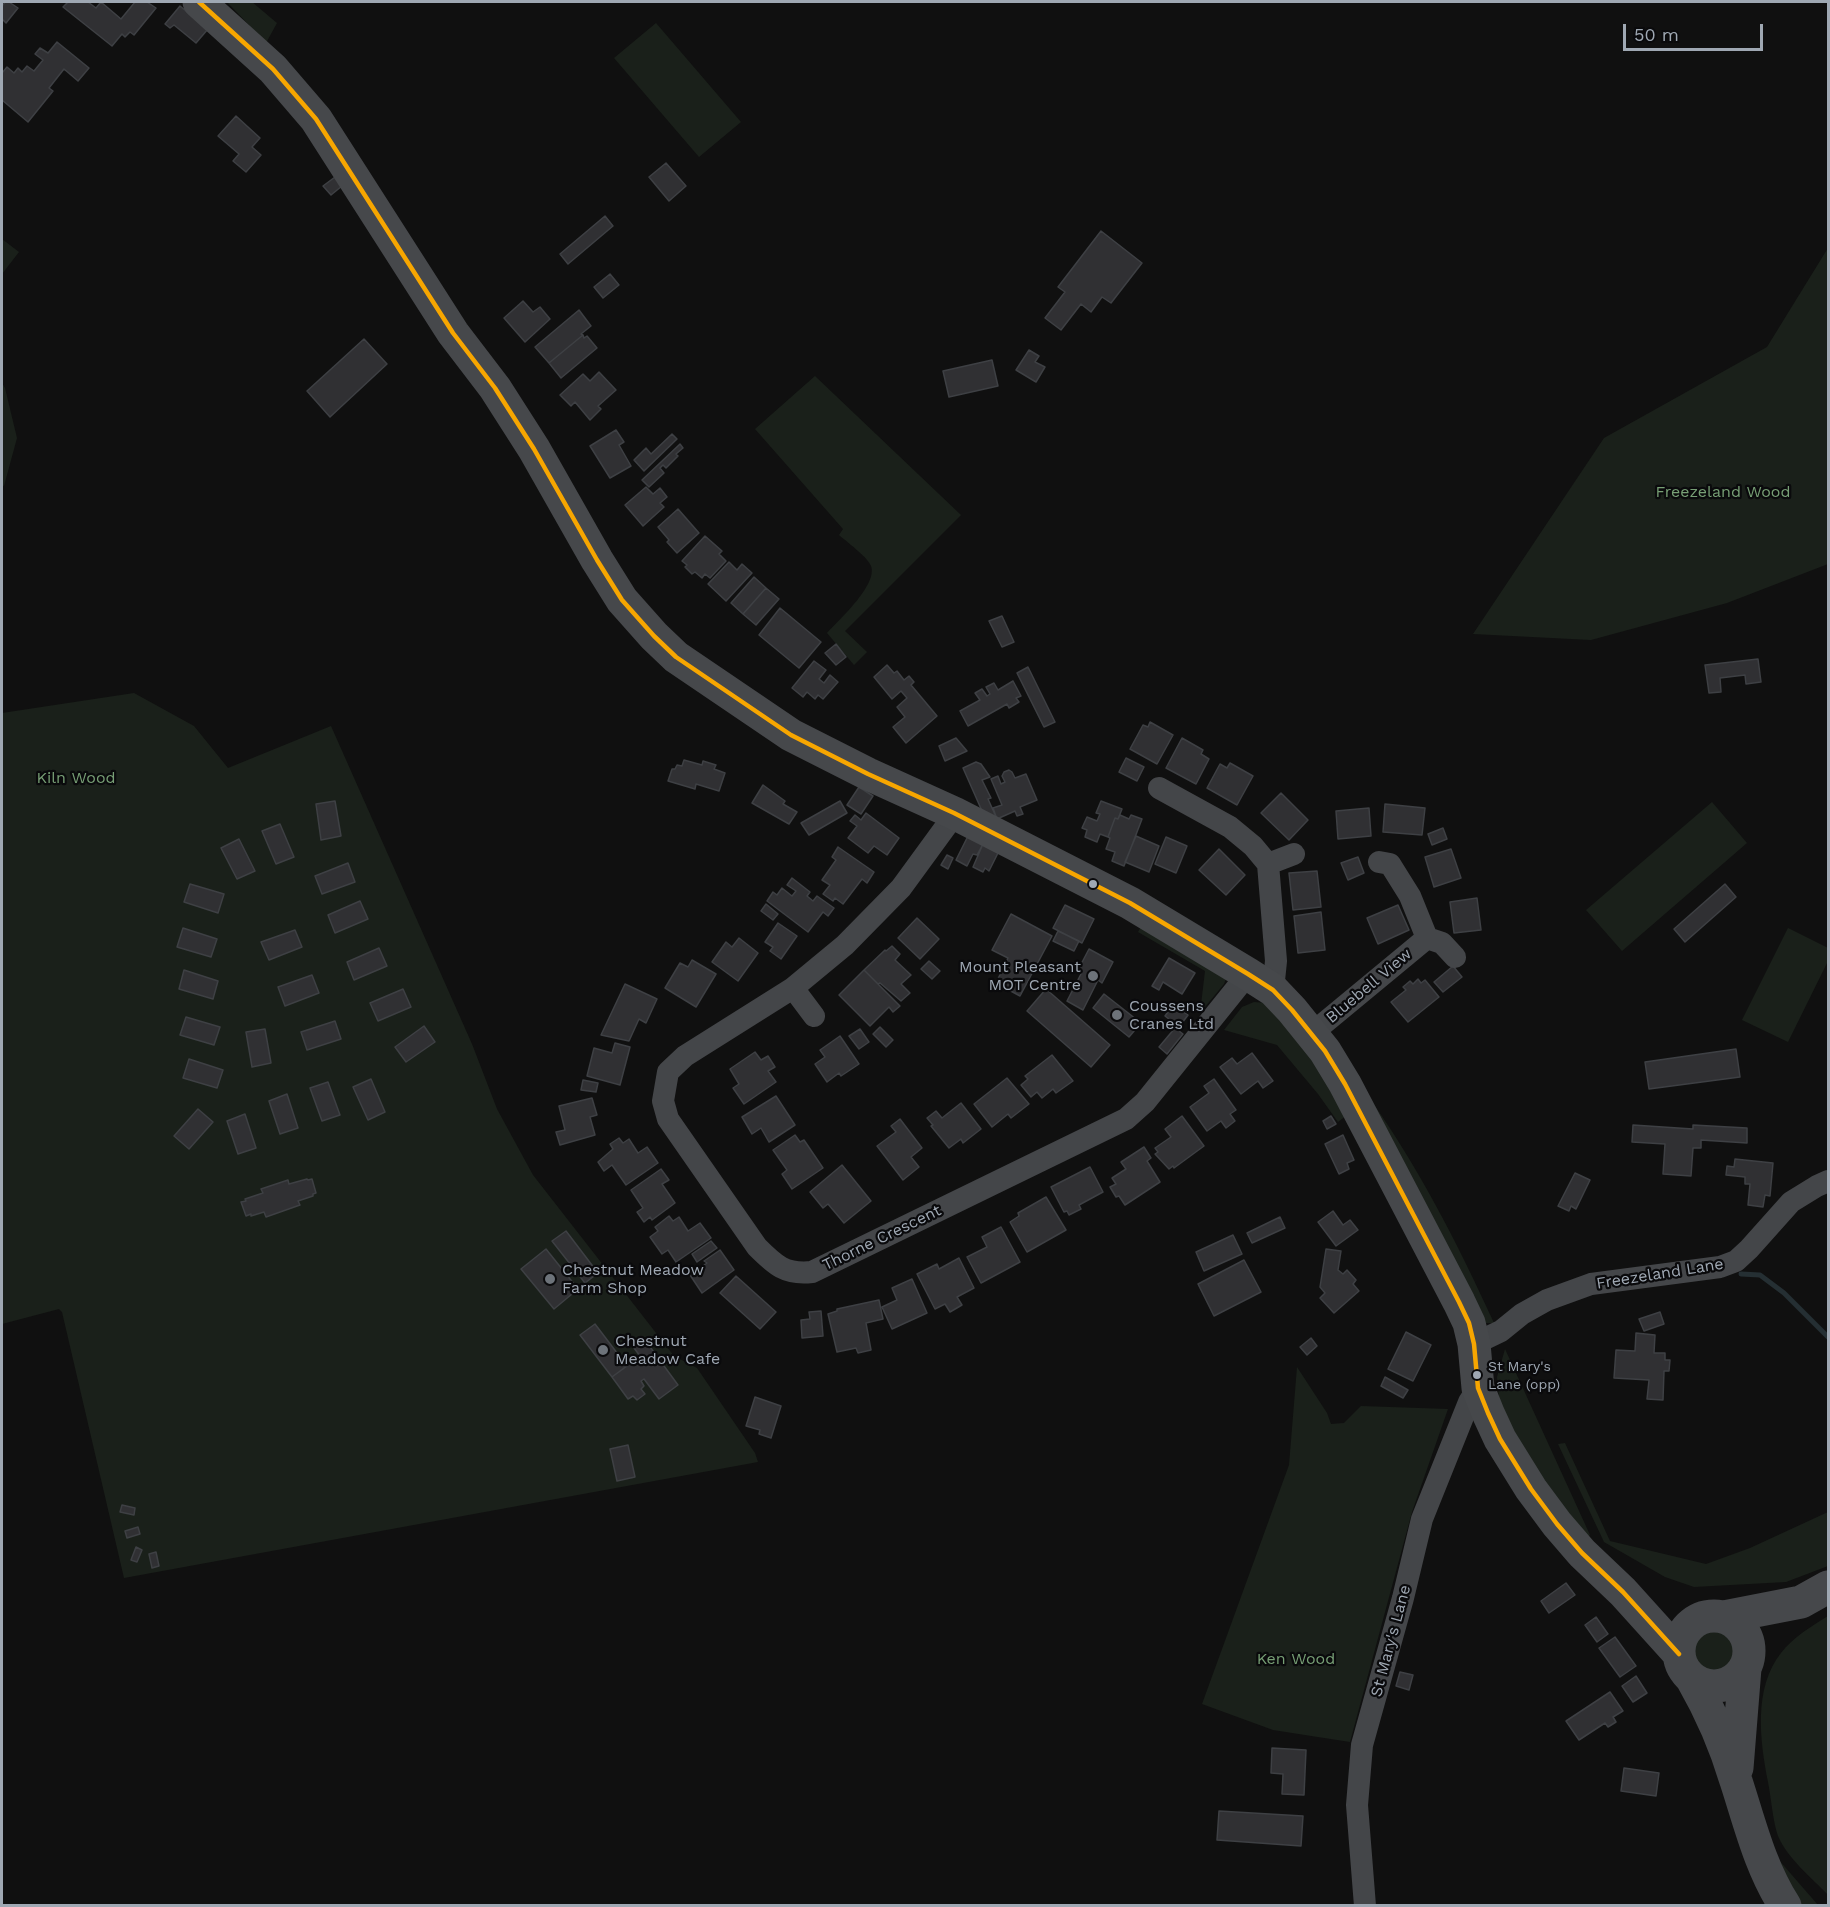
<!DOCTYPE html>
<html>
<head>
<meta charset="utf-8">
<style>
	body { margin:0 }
	#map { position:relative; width:1830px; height:1907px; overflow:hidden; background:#101010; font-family:"Work Sans",sans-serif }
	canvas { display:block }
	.frame { position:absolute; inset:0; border:3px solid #9fa8b3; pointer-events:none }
	.scale { position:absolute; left:1623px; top:24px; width:140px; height:27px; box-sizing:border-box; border:3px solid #9fa8b3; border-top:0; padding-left:8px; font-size:18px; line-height:21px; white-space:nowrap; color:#9fa8b3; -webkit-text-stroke:4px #0a0a0c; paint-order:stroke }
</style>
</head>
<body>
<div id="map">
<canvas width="1830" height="1907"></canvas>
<div class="frame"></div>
<div class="scale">50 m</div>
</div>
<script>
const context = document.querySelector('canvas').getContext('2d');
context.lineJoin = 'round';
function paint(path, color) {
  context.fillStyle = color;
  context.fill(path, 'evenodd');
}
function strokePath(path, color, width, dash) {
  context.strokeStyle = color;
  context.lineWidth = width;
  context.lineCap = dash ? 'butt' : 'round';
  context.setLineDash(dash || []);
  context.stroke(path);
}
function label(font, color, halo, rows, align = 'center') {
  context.font = font + ' "Work Sans",sans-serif';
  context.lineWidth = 4.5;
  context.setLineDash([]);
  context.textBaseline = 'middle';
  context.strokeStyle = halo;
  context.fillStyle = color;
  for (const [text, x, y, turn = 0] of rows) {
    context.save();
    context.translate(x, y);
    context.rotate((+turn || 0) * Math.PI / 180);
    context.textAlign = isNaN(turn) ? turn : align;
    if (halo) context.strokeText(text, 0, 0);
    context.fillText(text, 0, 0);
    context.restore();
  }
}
paint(new Path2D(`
	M227 2H252L277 23 266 43Z
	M656 23 741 122 699 157 614 58Z
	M2 239 19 252 2 274Z
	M1828 248V564L1727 603 1591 640 1473 634 1604 438 1767 347Z
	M815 376 961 515 845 631 867 652 854 665 827 633C839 620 881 582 870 564 866 556 847 542 839 535L843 529 755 429Z
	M2 383 5 388 17 438 4 486 2 485Z
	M134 693 194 726 228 768 331 726 472 1044 497 1109 533 1175 674 1356 697 1368 755 1453 758 1462 124 1578 62 1312 59 1309 2 1324V713Z
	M1712 802 1747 843 1622 951 1586 910Z
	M1144 921 1226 979 1224 984 1200 1013 1205 971 1138 932Z
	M1788 928 1828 948V961L1788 1042 1742 1020Z
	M1254 1002 1266 1003 1291 1026 1347 1115 1338 1122 1318 1094 1277 1045 1224 1030 1242 1007Z
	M1363 1089C1416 1162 1457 1242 1494 1323H1485Z
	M1505 1349 1590 1535 1585 1540 1534 1478 1500 1408 1497 1377Z
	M1297 1367 1327 1413 1331 1424 1344 1423 1361 1406 1448 1409 1412 1512 1350 1742 1273 1730 1202 1704 1289 1465Z
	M1565 1443 1610 1541 1706 1564 1750 1548 1828 1512V1566L1786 1582 1694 1587 1665 1577 1604 1542 1558 1444Z
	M1828 1616V1895C1811 1877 1788 1859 1778 1836 1773 1822 1771 1797 1768 1782 1760 1741 1753 1688 1781 1653 1793 1637 1812 1626 1828 1616Z
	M1688 1651a26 26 0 1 1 52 0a26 26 0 1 1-52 0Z
	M1771 1851 1818 1905H1799Z`), '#1a201a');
strokePath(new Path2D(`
	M1741 1274 1760 1275 1784 1293 1828 1337`), '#252f33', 5);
const building = new Path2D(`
	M5 2H9L18 8 6 23 2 19V6Z
	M68 2H88L96 8 101 2 121 19 135 2H147L156 8 134 35 130 32 125 37 122 34 112 46 63 7Z
	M180 6 208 29 196 43 174 25 170 28 165 24Z
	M57 42 89 68 78 81 64 69 49 88 53 91 28 122 2 100V73L7 67 14 73 18 68 22 72 27 66 34 71 43 60 35 54 40 48 48 53Z
	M236 116 260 138 252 147 261 155 246 172 233 161 239 154 218 136Z
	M666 163 686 186 669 201 649 177Z
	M335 177 342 186 331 195 323 186Z
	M605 216 613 226 568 264 560 254Z
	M1101 231 1142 263 1111 303 1102 297 1091 312 1081 304 1061 330 1045 318 1065 292 1058 287Z
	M610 274 619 285 603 298 594 287Z
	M523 301 533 312 540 307 550 319 525 342 504 318Z
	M579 310 591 326 581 334 583 335 549 363 535 347Z
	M583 335 584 338 587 336 597 348 561 378 549 363Z
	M364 339 387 364 330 417 307 391Z
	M1029 350 1039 356 1035 362 1045 367 1036 382 1016 370Z
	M992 360 998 386 949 397 943 371Z
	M599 372 616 390 598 406 601 409 590 420 575 402 571 406 560 395 583 374 590 381Z
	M616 430 624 442 619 445 631 466 610 478 590 446Z
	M672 434 677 439 644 471 634 460 646 448 651 454Z
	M680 444 683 448 676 454 678 456 666 468 663 465 660 468 664 473 649 487 642 480Z
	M646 487 653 494 660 488 667 497 660 503 664 507 643 526 625 505Z
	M678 509 699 533 677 553 667 542 669 540 658 527Z
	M705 536 722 551 719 554 726 561 710 578 705 574 702 578 695 572 692 574 685 567 687 565 682 561Z
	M729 562 737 570 742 564 752 573 726 601 708 584Z
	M754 577 766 588 743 614 731 603Z
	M766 588 779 599 756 625 743 614Z
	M780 608 821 642 799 668 759 635Z
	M1002 616 1014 642 1002 647 989 621Z
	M836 644 846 657 836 665 825 653Z
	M1758 659 1761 682 1746 684 1745 675 1720 678 1721 692 1709 693 1705 665Z
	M814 661 826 670 819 679 824 683 830 675 838 682 823 699 818 695 815 699 807 692 803 697 792 688Z
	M887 665 894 673 897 671 904 680 909 676 914 682 911 685 937 716 906 743 893 727 905 717 897 707 907 698 901 691 892 699 874 677Z
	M1028 667 1055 722 1044 727 1017 673Z
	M1013 681 1021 696 1016 698 1019 702 1009 708 1007 704 968 726 960 711 980 700 975 693 982 689 987 696 990 694 986 687 994 683 998 690Z
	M1150 722 1173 735 1157 764 1130 749 1143 725 1148 727Z
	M956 738 967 751 945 761 939 746Z
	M1182 738 1203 750 1201 754 1209 759 1196 784 1166 768Z
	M1126 758 1144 767 1137 781 1119 772Z
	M684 760 702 765 703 761 716 765 714 769 725 773 719 791 696 784 695 789 668 781 672 769H675L677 765 682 766Z
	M976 762 981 764 990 777 982 780 991 798 988 799 997 819 982 811 963 768Z
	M1230 763 1253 776 1237 805 1207 788 1220 764 1227 768Z
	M1009 770 1012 772 1015 778 1026 774 1037 800 1020 807 1023 814 1017 816 1015 811 997 819 993 808 1002 805 991 779 998 776 1001 784 1005 782 1002 776 1004 772Z
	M763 785 785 801 783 804 797 812 789 824 752 803Z
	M859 787 873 796 861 814 847 805Z
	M1281 793 1308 820 1289 840 1261 813Z
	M335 801 341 836 321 840 316 804Z
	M840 801 847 813 809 835 801 823Z
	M1101 801 1122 809 1118 819 1115 818 1108 837 1100 834 1097 842 1085 837 1087 830 1082 828 1087 817 1097 821 1100 814 1096 813Z
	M1385 804 1425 808 1422 835 1383 832Z
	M1369 808 1371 836 1338 839 1336 811Z
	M866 813 899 838 887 855 874 846 868 853 848 838 857 826 850 821 855 815 861 820Z
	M1120 815 1129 819 1131 815 1142 819 1124 866 1112 861 1115 852 1106 849 1110 838 1108 837 1115 818 1118 819Z
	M280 824 294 857 276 864 262 831Z
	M1443 828 1447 839 1432 845 1428 834Z
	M968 836 983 844 977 855 973 854 967 866 956 860Z
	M1136 836 1159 846 1149 872 1125 862Z
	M1166 837 1187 846 1176 873 1155 864Z
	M239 839 255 871 237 879 221 848Z
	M983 844 999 851 989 871 985 868 983 872 973 867Z
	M838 847 874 872 867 883 862 879 843 904 835 898 833 901 823 894 830 885 822 880 836 860 832 857Z
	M1219 849 1245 875 1226 895 1199 870Z
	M1451 849 1461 878 1434 887 1425 857Z
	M947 855 953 858 948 869 941 865Z
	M1358 857 1364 873 1348 880 1341 863Z
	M348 863 355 882 322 894 315 876Z
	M1317 871 1321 907 1293 910 1289 873Z
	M792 878 810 892 807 896 813 901 817 896 834 908 828 916 823 912 808 932 767 901 773 892 777 895 782 888 792 896 796 891 787 885Z
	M190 884 224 894 218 913 184 902Z
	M1725 884 1736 897 1685 942 1674 929Z
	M1477 898 1481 930 1454 933 1450 902Z
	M360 901 368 919 335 933 328 915Z
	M766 904 778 914 773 920 761 911Z
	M1065 905 1094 919 1082 943 1053 928Z
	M1398 905 1409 930 1378 944 1367 918Z
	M1321 912 1325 950 1298 953 1294 916Z
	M1011 914 1052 936 1020 996 996 983 1008 958 992 950Z
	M917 918 939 939 920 959 898 938Z
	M778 923 797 936 781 959 770 951 773 947 765 942Z
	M183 928 217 939 211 957 177 947Z
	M295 930 302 947 269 960 261 942Z
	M1058 931 1079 941 1074 951 1053 941Z
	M739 938 758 953 738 981 712 962 726 942 732 947Z
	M892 946 900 954 895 960 911 975 901 984 910 993 901 1001 880 983 878 984 864 970 885 950 886 951Z
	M379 948 387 966 354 980 347 962Z
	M1089 949 1113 962 1102 983 1098 980 1083 1010 1067 1001 1082 972 1078 970Z
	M1169 958 1195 973 1182 994 1163 982 1159 990 1152 986Z
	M692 960 716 974 696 1007 665 988 680 963 688 967Z
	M929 961 940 971 932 979 921 969Z
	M1453 966 1462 977 1443 992 1434 982Z
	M184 970 218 981 213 999 179 989Z
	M864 970 900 1006 893 1012 889 1007 870 1026 839 995Z
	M312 975 319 993 285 1006 278 987Z
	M1418 979 1421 983 1425 980 1439 997 1408 1022 1391 1002 1406 990 1403 987 1410 981 1413 984Z
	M625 984 657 999 646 1023 639 1019 629 1041 601 1035Z
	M403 989 411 1007 378 1021 370 1003Z
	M1046 989 1110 1045 1091 1067 1027 1011Z
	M1104 994 1141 1023 1129 1037 1093 1008Z
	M1173 1005 1188 1015 1179 1027 1165 1016Z
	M186 1017 220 1027 214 1045 180 1035Z
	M335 1021 341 1039 307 1050 301 1032Z
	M424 1026 435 1042 406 1062 395 1047Z
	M880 1027 893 1040 886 1047 873 1034Z
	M1175 1028 1183 1034 1167 1054 1159 1047Z
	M265 1029 271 1063 252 1067 246 1032Z
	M860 1029 869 1042 859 1049 849 1036Z
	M840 1036 859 1064 841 1076 839 1073 827 1082 815 1064 825 1057 820 1050Z
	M615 1043 630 1047 620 1085 587 1076 594 1048 612 1053Z
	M1736 1049 1740 1077 1649 1089 1645 1062Z
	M755 1052 761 1060 768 1056 775 1067 768 1071 776 1082 744 1104 733 1088 739 1084 730 1069Z
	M1252 1053 1273 1081 1263 1088 1258 1081 1241 1094 1220 1067 1232 1058 1237 1064Z
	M1052 1055 1073 1081 1056 1093 1053 1089 1042 1098 1037 1092 1031 1097 1021 1085 1028 1079 1025 1076Z
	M189 1059 223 1070 217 1088 183 1078Z
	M1007 1078 1029 1104 1011 1118 1008 1114 992 1127 974 1104Z
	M371 1079 385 1112 368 1120 353 1087Z
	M1214 1079 1236 1110 1230 1114 1235 1121 1226 1128 1221 1121 1207 1131 1190 1107 1209 1093 1204 1086Z
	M583 1080 598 1083 596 1092 581 1090Z
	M328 1082 340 1115 322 1121 310 1088Z
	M287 1094 298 1128 280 1134 269 1101Z
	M776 1096 795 1125 769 1142 761 1128 752 1134 742 1117Z
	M592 1098 597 1115 590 1117 595 1135 560 1145 556 1132 565 1130 559 1106Z
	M961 1103 981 1129 963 1143 961 1139 949 1148 931 1126 933 1125 927 1118 936 1111 942 1118Z
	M198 1109 213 1122 189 1149 174 1136Z
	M245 1114 256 1148 238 1154 227 1121Z
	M1182 1116 1204 1146 1174 1168 1173 1166 1169 1169 1155 1154 1158 1152 1155 1148 1171 1137 1165 1129Z
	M1331 1116 1336 1124 1327 1129 1323 1121Z
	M900 1119 922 1148 911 1157 919 1167 903 1180 877 1146 896 1132 891 1126Z
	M1633 1125 1693 1129V1125L1747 1128V1143L1701 1140V1148H1693L1691 1176 1663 1174 1665 1144 1632 1142Z
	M795 1135 800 1142 804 1140 823 1168 792 1189 782 1174 787 1170 773 1150Z
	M1343 1135 1354 1160 1347 1163 1349 1169 1339 1174 1325 1144Z
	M619 1138 623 1143 629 1139 638 1153 647 1147 658 1163 626 1185 612 1165 604 1171 598 1162 613 1149 610 1144Z
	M1144 1147 1151 1158 1147 1161 1160 1182 1125 1205 1119 1196 1116 1197 1110 1187 1116 1184 1112 1178 1126 1169 1121 1162Z
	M1735 1159 1773 1163 1770 1196 1765 1195 1763 1207 1748 1205 1750 1184H1745V1177L1726 1175 1727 1166 1734 1167Z
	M842 1165 871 1201 844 1223 828 1204 823 1208 810 1192Z
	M1090 1167 1103 1192 1079 1205 1081 1209 1069 1215 1067 1211 1064 1212 1051 1187Z
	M661 1169 669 1180 662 1184 675 1203 652 1220 650 1217 644 1222 637 1212 643 1208 631 1190Z
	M1575 1173 1590 1180 1576 1209 1571 1206 1569 1211 1558 1206Z
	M307 1179 308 1180 312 1179 316 1193 313 1194V1196L298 1201 300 1205 266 1217 264 1212 251 1216V1214L246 1216 241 1202 246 1201 245 1199 263 1193 261 1189 288 1180 289 1184Z
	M1046 1197 1066 1230 1027 1252 1010 1222 1019 1216 1018 1213Z
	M1333 1211 1343 1225 1350 1220 1358 1230 1336 1246 1318 1222Z
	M669 1216 673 1221 679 1217 688 1231 700 1223 711 1238 676 1262 668 1250 662 1254 650 1237 658 1231 655 1227Z
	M1280 1217 1285 1228 1252 1243 1247 1233Z
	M1001 1227 1020 1262 981 1283 967 1257 987 1247 982 1237Z
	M566 1231 598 1273 585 1283 552 1241Z
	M1233 1235 1242 1254 1204 1271 1196 1252Z
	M711 1241 717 1248 697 1262 692 1254Z
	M546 1249 578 1289 554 1309 521 1269Z
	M1326 1249 1341 1251 1338 1270 1343 1274 1347 1270 1356 1280 1353 1284 1359 1291 1334 1313 1320 1298 1325 1293 1320 1287Z
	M720 1250 734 1270 702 1293 690 1275 707 1263 704 1261Z
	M959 1258 974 1288 957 1297 962 1305 950 1312 945 1304 935 1309 917 1274 937 1264 939 1269Z
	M1244 1260 1261 1292 1214 1316 1198 1284Z
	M736 1276 776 1312 760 1329 720 1293Z
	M912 1279 927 1313 892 1329 882 1307 897 1300 892 1288Z
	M879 1300 883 1319 866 1323 871 1350 858 1353 856 1348 837 1352 828 1314 837 1311V1309Z
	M821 1311 823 1336 802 1338 801 1320 810 1319 809 1312Z
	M1660 1312 1664 1324 1644 1331 1639 1319Z
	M595 1324 627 1366 612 1377 580 1335Z
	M1406 1332 1431 1345 1413 1381 1388 1369Z
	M1636 1333 1655 1335 1654 1353H1665V1360H1670L1669 1371H1664L1663 1400 1647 1399 1649 1380 1614 1378 1616 1350 1635 1351Z
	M1311 1338 1317 1346 1307 1355 1300 1347Z
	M645 1340 678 1385 659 1399 644 1379 641 1381 644 1386 641 1389 645 1394 637 1400 633 1396 628 1399 612 1377 640 1356 634 1348Z
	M1385 1377 1408 1390 1403 1398 1381 1386Z
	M755 1397 781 1406 771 1438 759 1434 760 1430 746 1426Z
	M628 1445 635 1477 617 1481 610 1449Z
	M122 1505 135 1508 134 1515 120 1512Z
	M138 1527 140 1534 127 1538 125 1531Z
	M136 1547 142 1550 137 1562 131 1560Z
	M156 1552 159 1566 152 1568 149 1554Z
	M1566 1583 1575 1595 1549 1613 1541 1601Z
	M1596 1617 1608 1634 1597 1642 1585 1625Z
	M1615 1637 1636 1666 1620 1677 1599 1648Z
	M1400 1672 1413 1675 1409 1690 1396 1686Z
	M1636 1676 1647 1693 1633 1702 1622 1686Z
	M1610 1692 1623 1711 1613 1717 1616 1722 1608 1727 1605 1723 1579 1740 1566 1721Z
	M1272 1748 1306 1750 1304 1795 1282 1794 1283 1774 1271 1773Z
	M1624 1768 1659 1773 1656 1796 1621 1791Z
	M1219 1811 1303 1816 1301 1846 1217 1840Z`);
paint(building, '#303033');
strokePath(building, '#3e4044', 1.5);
strokePath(new Path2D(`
	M1159 788 1230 827 1253 846 1268 864 1276 961 1273 990
	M947 825 901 888 845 945 793 988 685 1056 668 1072 663 1101 668 1119 757 1247C775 1265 785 1275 812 1272L1126 1119 1145 1102 1248 974
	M1268 864 1294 854
	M1427 938 1442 943 1455 957
	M793 988 814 1016
	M1311 1034 1427 938 1410 896 1390 864 1379 862
	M1474 1344 1501 1331 1522 1314 1547 1300 1591 1284 1720 1267 1736 1261 1749 1249 1791 1202 1817 1186 1828 1181
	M1365 1906 1357 1805 1362 1745 1403 1598 1422 1519 1469 1402 1478 1388`), '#444649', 22);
strokePath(new Path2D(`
	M199 2 273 69 316 119 453 333 495 388 534 449 597 560 622 600 654 636 676 657 791 735 868 774 954 813 1130 903 1248 974 1273 990 1292 1010 1325 1051 1345 1084 1459 1302 1469 1323 1474 1344 1478 1388 1488 1413 1500 1439 1531 1489 1557 1524 1582 1553 1623 1592 1679 1654
	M1679 1651a35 35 0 1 1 70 0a35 35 0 1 1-70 0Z
	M1724 1617 1801 1602 1828 1587
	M1692 1679C1711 1712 1725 1744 1736 1781 1750 1824 1760 1867 1785 1906
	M1737 1768 1745 1668`), '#46484b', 33);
strokePath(new Path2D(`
	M199 2 273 69 316 119 453 333 495 388 534 449 597 560 622 600 654 636 676 657 791 735 868 774 954 813 1130 903 1248 974 1273 990 1292 1010 1325 1051 1345 1084 1459 1302 1469 1323 1474 1344 1478 1388 1488 1413 1500 1439 1531 1489 1557 1524 1582 1553 1623 1592 1679 1654`), '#f7a600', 4.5);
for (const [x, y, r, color] of [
	[1093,884,5,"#9fa8b3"],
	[1093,976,6,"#6d737a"],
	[1117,1015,6,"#6d737a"],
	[550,1279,6,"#6d737a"],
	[603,1350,6,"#6d737a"],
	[1477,1375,5,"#9fa8b3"]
]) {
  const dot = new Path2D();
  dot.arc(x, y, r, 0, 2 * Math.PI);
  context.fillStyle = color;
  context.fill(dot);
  strokePath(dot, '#0a0a0c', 2);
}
label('14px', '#9fa8b3', '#0a0a0c', [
	["St Mary's",1488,1367],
	["Lane (opp)",1488,1385]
], 'left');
label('16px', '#779f75', '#0a0a0c', [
	["Freezeland Wood",1723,492],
	["Kiln Wood",76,778],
	["Ken Wood",1296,1659]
]);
label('16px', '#9fa8b3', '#0a0a0c', [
	["Mount Pleasant",1081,967,"right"],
	["MOT Centre",1081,985,"right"],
	["Coussens",1129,1006],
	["Cranes Ltd",1129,1024],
	["Chestnut Meadow",562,1270],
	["Farm Shop",562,1288],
	["Chestnut",615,1341],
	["Meadow Cafe",615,1359]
], 'left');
label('16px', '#9fa8b3', '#0a0a0c', [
	["Bluebell View",1369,986,-40],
	["Thorne Crescent",882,1238,-26],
	["Freezeland Lane",1660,1274,-9],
	["St Mary's Lane",1391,1641,-75]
]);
</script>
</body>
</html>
